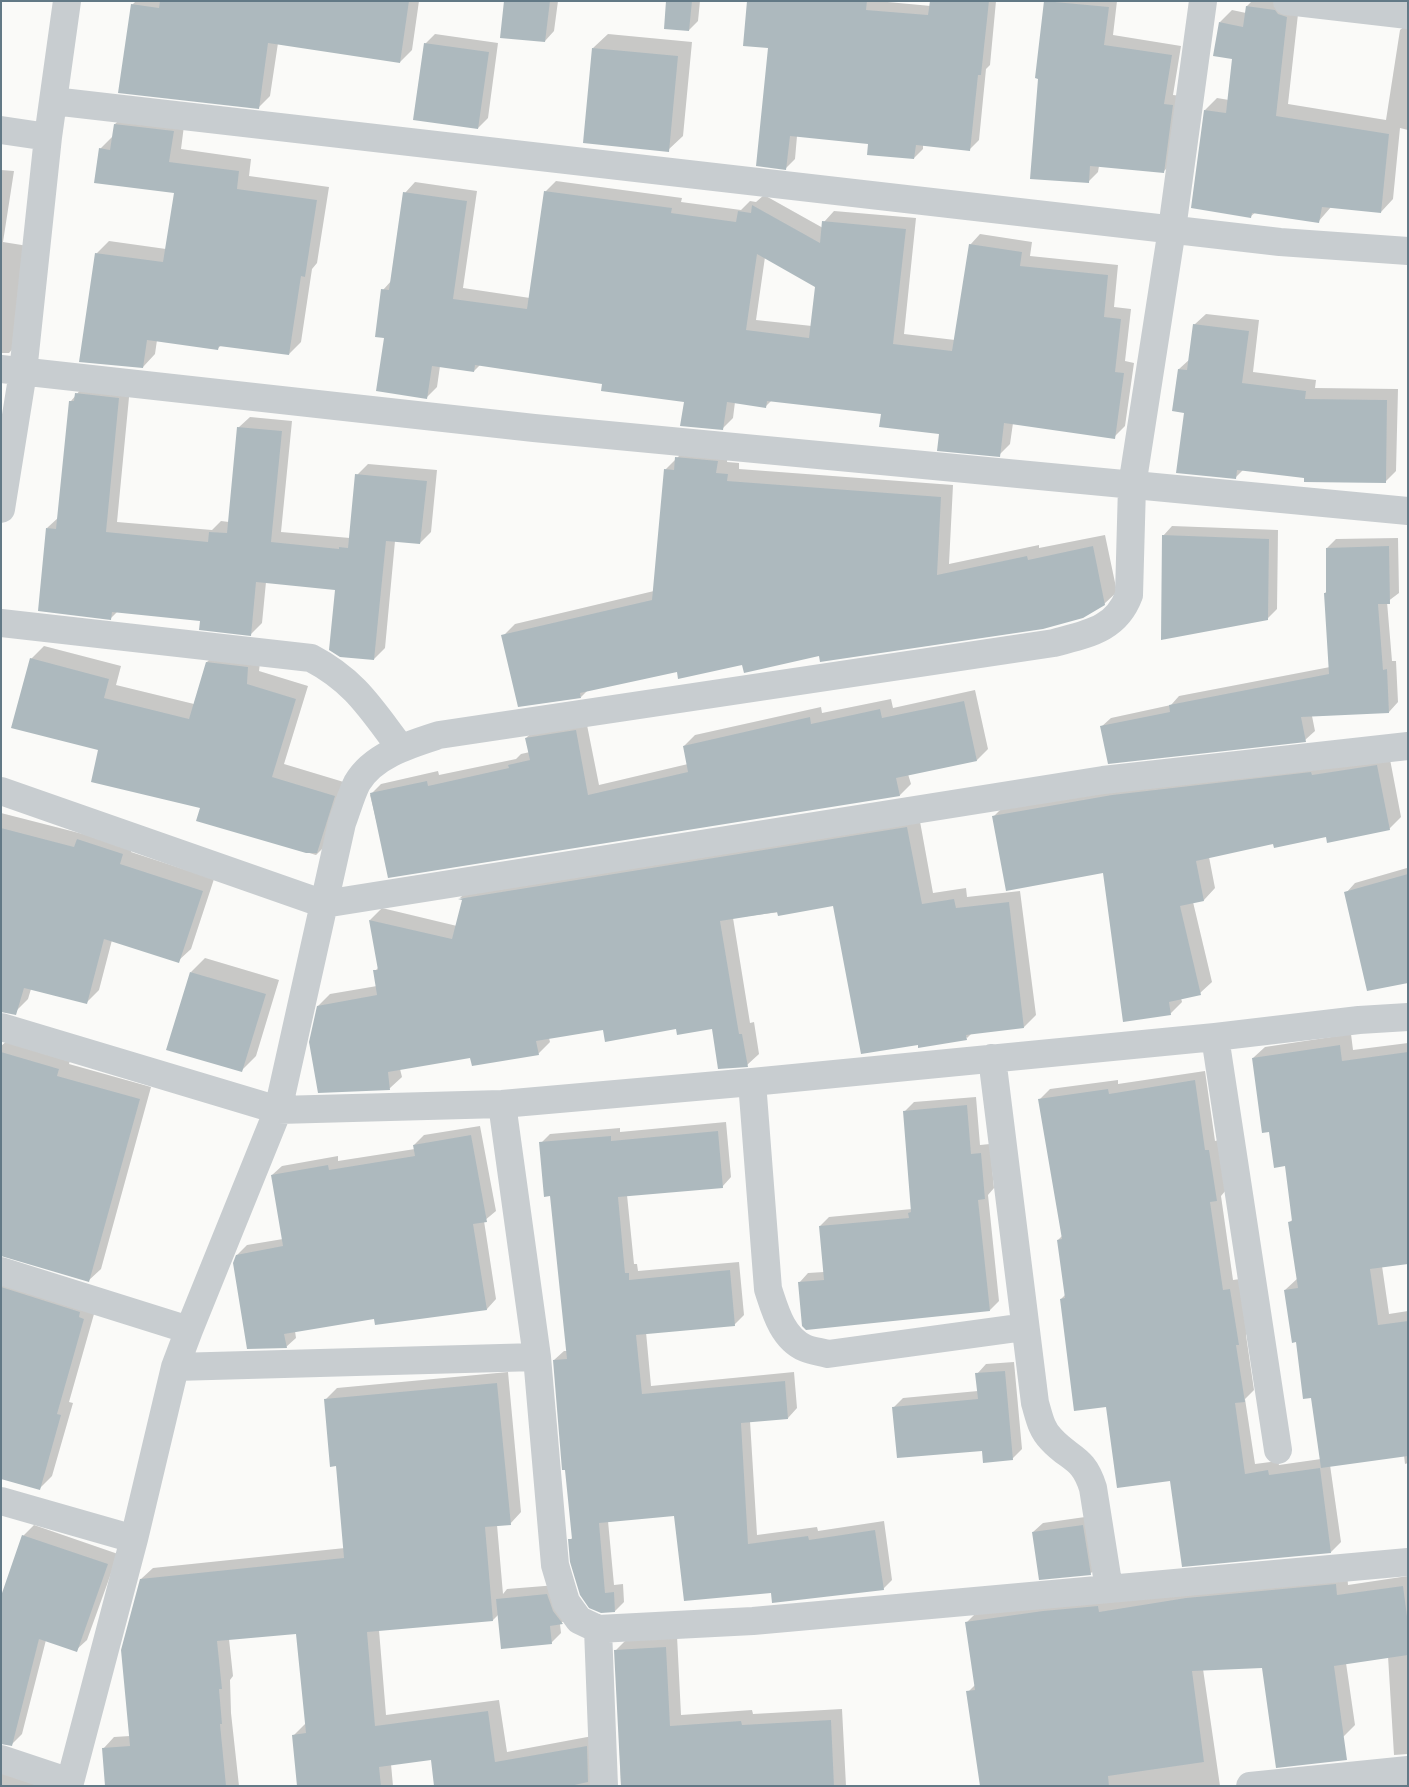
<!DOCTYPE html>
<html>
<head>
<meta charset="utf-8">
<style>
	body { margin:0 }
	#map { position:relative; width:1409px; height:1787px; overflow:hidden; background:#fafaf8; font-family:"Varela Round",sans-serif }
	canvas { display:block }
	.frame { position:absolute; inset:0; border:2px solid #627986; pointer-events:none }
</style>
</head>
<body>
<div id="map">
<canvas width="1409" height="1787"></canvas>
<div class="frame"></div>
</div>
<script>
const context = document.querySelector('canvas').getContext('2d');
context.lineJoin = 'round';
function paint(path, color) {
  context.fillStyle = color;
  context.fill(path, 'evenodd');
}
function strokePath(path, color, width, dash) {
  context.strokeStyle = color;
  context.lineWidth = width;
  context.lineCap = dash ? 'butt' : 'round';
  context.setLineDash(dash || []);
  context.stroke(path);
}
paint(new Path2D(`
	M136 1H419L412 50 400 62 278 43 270 96 258 108 132 5Z
	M505 1H558L554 31 545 41Z
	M667 1H700L698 21 689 30Z
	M748 1H877L931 6V1H996L990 65 986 69 979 140 970 149 923 145V149L914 158 870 143 797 136 795 159 786 168 769 47Z
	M1045 1H1117L1113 35 1181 46 1173 95 1182 96 1173 162 1163 172 1099 166 1098 172 1088 182 1040 78Z
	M1252 1H1290L1299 5 1288 104 1386 120 1400 30 1408 23V130L1400 128 1393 199 1381 212 1331 207 1318 222 1256 212 1251 216 1205 110 1217 98 1229 100 1234 58 1220 22 1232 10 1246 13 1247 6Z
	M435 34 498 43 488 118 478 128 425 44Z
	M608 34 692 42 683 136 668 150 593 48Z
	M128 112 185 118 181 149 251 159 249 176 329 187 317 263 312 269 301 342 289 354 222 345 218 348 157 340 155 354 143 367 96 254 109 241 166 249 175 192 100 149 113 136 115 124Z
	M1 170 14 171 3 242 28 246 17 344 9 353H1Z
	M556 181 682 198 681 202 741 210 750 201 756 202 764 195 823 228 824 222 834 211 916 218 904 334 955 340 970 245 980 234 1032 242 1030 256 1118 265 1114 307 1131 309 1125 361 1134 363 1125 426 1114 437 1013 423 1010 444 999 455 882 413 772 400 766 406 735 402 733 418 722 429 685 401 604 382 480 365 474 371 440 366 437 387 427 397 385 337 383 290 392 280 405 193 415 182 477 191 463 288 530 298 545 192ZM765 257 816 286 812 326 756 320Z
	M1206 314 1259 320 1253 372 1316 380 1315 388 1398 389 1396 471 1385 482 1305 477 1243 470 1235 478 1186 412 1179 369 1190 359 1194 325Z
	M87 382 130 387 117 522 212 530 221 521 229 522 238 428 250 417 292 421 281 532 350 538 357 475 368 464 437 470 431 532 420 543 395 541 385 648 374 659 336 589 266 582 262 623 251 634 202 620 118 611 111 618 47 528 59 517 71 401Z
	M689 446 729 449 727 462 739 463V469L953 485 949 564 1039 545V548L1105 535 1117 592 1104 604 820 655 678 670 588 690 581 697 503 636 515 624 654 591 665 470Z
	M1172 526 1278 530 1277 609 1267 619 1163 536Z
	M1398 538 1399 593 1387 602 1392 661H1396L1398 702 1389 712 1312 716 1315 731 1305 740 1101 727 1111 718 1171 705 1179 696 1330 667 1325 593 1327 591V548L1336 539Z
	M44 646 121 666 116 685 194 704 207 662 220 649 261 654 259 671 308 686 284 764 347 783 329 842 316 855 198 820 201 807 100 750 31 659Z
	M975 690 988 749 977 760 908 774 911 784 900 795 390 876 370 795 381 784 438 771 439 775 516 759 521 754 530 752 526 738 538 727 586 720 599 785 688 764 684 746 695 735 821 707 822 713 891 699 893 708Z
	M1389 754 1401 817 1389 829 1274 843 1209 857 1215 888 1204 900 1193 902 1212 982 1200 993 1181 998 1182 1002 1170 1014 1104 871 993 817 1005 805Z
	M1 813 83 834 134 842 131 852 214 879 191 949 178 961 112 940 99 990 87 1002 31 989 28 999 16 1011 1 1006Z
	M919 816 933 893 966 888 967 897 1020 891 1036 1015 1024 1027 972 1033 967 1038 834 905 733 918 750 1023 754 1022 759 1054 747 1065 713 1028H604L549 1038 550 1042 538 1054 471 1057 400 1069 402 1077 390 1088 319 1092 318 1006 330 994 377 986 375 971 379 967 370 920 382 908 457 926 464 899 460 898 471 887Z
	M1407 868 1408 869V981L1346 893 1355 883Z
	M205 958 279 980 256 1056 242 1070 191 972Z
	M1351 1034 1353 1050 1408 1043V1263L1382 1266 1389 1314 1408 1311V1463L1405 1464 1404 1455 1330 1465 1341 1542 1331 1552 1171 1480 1107 1406 1061 1299 1066 1294 1058 1240 1062 1236 1040 1099 1050 1089 1118 1080V1084L1205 1071 1215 1141 1219 1140 1226 1190 1221 1196 1233 1280 1240 1279 1248 1333 1246 1335 1254 1390 1245 1399 1255 1464 1278 1461 1279 1465 1321 1459 1312 1396 1285 1290 1298 1278 1290 1222 1293 1219 1286 1165 1270 1131 1253 1058 1265 1047Z
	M9 1039 71 1057 69 1064 151 1087 101 1269 88 1281 1 1255V1046Z
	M976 1097 980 1145 990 1144 994 1188 988 1195 999 1301 990 1310 799 1283 808 1273 824 1272 820 1226 829 1217 912 1209 904 1112 914 1102Z
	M726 1122 731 1177 722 1187 627 1195 634 1264H637L638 1271 739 1262 744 1315 734 1325 646 1332 651 1386 794 1372 797 1408 788 1418 750 1421 757 1535 817 1527 818 1531 884 1521 892 1580 883 1589 772 1592 676 1514 608 1521 614 1585 623 1584 624 1602 615 1611 570 1540 573 1537 554 1360 564 1351H567L551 1195 541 1143 550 1134 620 1128V1132Z
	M480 1126 496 1211 484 1221 496 1299 487 1309 375 1318 295 1331 296 1338 286 1347 237 1255 247 1245 283 1239 272 1175 282 1166 338 1156V1161L415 1149 414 1145 424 1135Z
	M1 1269 96 1307 69 1402 73 1403 52 1476 40 1488 1 1478Z
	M1014 1362 1022 1449 1012 1459 894 1407 903 1398 978 1391 977 1374 986 1364Z
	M508 1372 521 1512 510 1524 497 1525 503 1594 507 1589 557 1585 572 1614 560 1624 561 1633 551 1643 499 1614 493 1620 379 1630 386 1715 499 1700 507 1752 598 1735 605 1786H435L432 1759 391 1764 393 1786H299L294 1735 306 1723 297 1632 229 1639 233 1676 230 1680 231 1713 239 1786H106L103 1749 114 1737 130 1736 141 1579 153 1568 345 1548 338 1465 325 1400 337 1388Z
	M1092 1516 1100 1564 1090 1574 1033 1532 1043 1523Z
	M34 1525 118 1554 87 1640 76 1650 46 1640 22 1734 11 1745 23 1536Z
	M1347 1573 1348 1585 1408 1576V1754L1394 1755 1388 1656 1346 1663 1355 1725 1343 1737 1263 1666 1203 1669 1220 1786H981L968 1692 975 1685 967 1622 978 1611Z
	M677 1636 681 1715 752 1710 753 1714 842 1709 846 1786H621L616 1650 627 1639Z
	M1 1760 43 1786H1Z
	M1408 1776V1786H1398Z`), '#0003');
paint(new Path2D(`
	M160 1H409L400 63 268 43 259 109 118 93 131 4 159 8Z
	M504 1H550L545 42 500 38Z
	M666 1H692L689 31 664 29Z
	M747 1H867L866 10 928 15 930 1H989L981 75H978L970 151 916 145 914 159 867 155 868 144 790 136 786 170 756 166 768 48 743 46Z
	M1044 1 1109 7 1104 45 1172 55 1164 104 1173 105 1164 173 1090 166 1089 183 1030 179 1038 79 1035 78Z
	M1246 6 1275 10 1278 14 1287 17 1276 116 1389 134 1381 213 1322 207 1319 223 1252 213 1251 218 1191 208 1204 110 1226 113 1232 59 1213 56 1219 22 1243 27Z
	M424 43 489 52 478 129 413 120Z
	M592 48 678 56 669 152 583 143Z
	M114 124 174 131 169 162 239 171 237 189 317 200 305 277 301 276 289 355 219 346 218 350 147 340 143 368 79 362 95 253 163 262 174 193 94 183 99 148 110 150Z
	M544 191 672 208 671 213 736 222 738 211 751 213 752 205 820 243 822 221 906 229 893 344 952 351 969 244 1022 252 1020 266 1108 275 1104 317 1121 319 1115 372 1124 373 1115 439 1004 423 1000 457 937 451 939 434 879 427 881 414 767 401 766 408 727 402 723 430 680 426 684 402 601 391 602 384 475 365 474 372 432 366 427 399 376 391 384 338 375 337 381 289 389 290 403 192 467 201 453 299 527 309ZM757 254 815 287 809 338 746 330Z
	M1193 324 1249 331 1242 383 1306 391 1305 399 1387 400 1386 483 1304 482V478L1237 470 1236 479 1176 473 1184 413 1172 411 1178 369 1187 370Z
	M75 393 119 398 106 532 208 542 209 532 227 533 237 427 282 431 271 542 339 549V547L348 548 355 474 427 481 420 544 386 541 374 660 340 657 329 650 335 590 256 582 251 636 199 630 200 621 112 612 111 620 38 611 46 528 56 529 69 401H74Z
	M675 457 718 461 716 473 728 474 727 481 941 497 937 575 1027 556 1028 560 1093 546 1105 605 1083 618 1043 629 820 662 819 656 744 673 742 665 678 679 677 672 580 693 581 698 518 707 501 635 652 600 664 469 674 470Z
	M1162 535 1269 539 1268 620 1161 640Z
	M1389 546 1390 604H1378L1383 670 1387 669 1389 713 1301 717 1306 742 1108 764 1100 726 1170 712 1169 705 1329 674 1324 593H1326V548Z
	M30 658 109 679 104 698 189 719 206 662 248 667 247 684 296 699 272 777 335 796 317 853H306L196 821 200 808 91 782 98 750 11 728Z
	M964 701 977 761 896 778 900 796 388 878 370 793 427 781 428 786 509 768 508 765 530 760 525 738 576 730 588 795 688 772 683 746 810 717 811 724 880 709 882 718Z
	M1377 765 1390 830 1327 843 1326 837 1274 848 1273 844 1196 861 1204 901 1180 906 1201 995 1169 1002 1171 1015 1123 1022 1103 873 1006 891 992 816 1112 795 1311 772 1312 775Z
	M907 827 922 904 954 899 956 908 1009 902 1024 1028 966 1035 967 1040 918 1048V1045L861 1054 833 906 778 916 777 912 720 921 739 1034H742L748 1067 718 1069 712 1029 677 1035 676 1029 605 1042 603 1030 536 1041 539 1055 472 1066 470 1058 388 1072 390 1090 318 1093 309 1042 317 1006 377 995 373 970H378L369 920 452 939 462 900 458 899Z
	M1 828 74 847 77 839 123 854 120 864 203 891 179 963 104 939 87 1004 24 988 16 1015 1 1012Z
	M1408 874V983L1367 991 1344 892Z
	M190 972 266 994 242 1072 166 1050Z
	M1340 1045 1342 1061 1408 1052V1264L1370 1269 1378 1325 1408 1321V1456L1321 1468 1311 1398 1303 1399 1296 1342 1292 1343 1284 1290 1298 1288 1288 1222 1292 1221 1285 1166 1274 1168 1269 1132 1262 1133 1252 1058Z
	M1 1052 59 1069 57 1076 140 1099 89 1282 1 1256Z
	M1195 1080 1205 1150H1209L1217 1201 1210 1202 1223 1290 1230 1289 1239 1345H1236L1245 1402 1235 1403 1245 1474 1268 1470 1269 1475 1320 1468 1331 1553 1182 1567 1170 1481 1117 1488 1106 1407 1074 1411 1060 1299 1065 1298 1057 1240 1062 1239 1038 1099 1108 1089 1109 1094Z
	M967 1105 971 1154 981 1153 985 1199 978 1200 990 1311 806 1330 802 1326 798 1282 824 1280 819 1226 909 1218 908 1213 911 1212 903 1111Z
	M718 1131 723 1188 618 1197 625 1273H629V1280L730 1270 735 1326 636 1335 642 1394 785 1381 788 1419 741 1423 748 1544 808 1536 809 1540 875 1530 884 1590 772 1603 771 1593 684 1601 674 1516 599 1523 605 1593 614 1592 615 1612 601 1613 589 1608 580 1595 570 1562 568 1539H572L565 1470H562L553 1360 567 1359 550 1196 544 1197 539 1142 611 1136V1141Z
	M471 1135 487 1222 473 1224 487 1310 375 1325 374 1319 284 1334 287 1348 247 1349 233 1263 236 1255 283 1246 271 1175 328 1165 329 1170 415 1156 413 1145Z
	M1 1287 80 1312 79 1317 84 1319 57 1414 61 1415 40 1490 1 1479Z
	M1005 1371 1013 1460 983 1463 982 1451 897 1458 892 1407 978 1399 975 1373Z
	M497 1383 511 1525 485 1527 493 1621 367 1632 375 1726 488 1711 495 1762 587 1746 588 1782 570 1786H434L431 1760 379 1767 381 1786H297L292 1735 306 1733 296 1634 217 1641 222 1689H219L222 1724H220L226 1786H105L102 1748 130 1746 121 1650 140 1579 344 1558 336 1466 330 1467 324 1399Z
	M1083 1525 1091 1575 1039 1580 1032 1532Z
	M22 1535 108 1564 77 1652 39 1639 12 1746 1 1744V1596Z
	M1336 1584 1337 1595 1403 1586 1408 1624V1655L1334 1666 1347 1760 1276 1768 1262 1668 1192 1671 1204 1762 1108 1776 1109 1786H980L966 1691 975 1690 965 1622 1043 1611 1098 1606 1099 1612 1186 1598Z
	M547 1594 553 1611 563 1624 550 1626 552 1644 501 1649 496 1599Z
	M666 1647 670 1726 741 1721 742 1725 831 1720 834 1786H621L614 1650Z`), '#adb9be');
strokePath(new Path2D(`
	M1287 1 1408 15
	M53 101 1280 242 1408 251
	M1 130 48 137
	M1 369 534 428 1408 511
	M1 509 23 372 48 137 67 1
	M1 623 311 658C355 681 371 709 400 747
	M1 791 324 904 1103 780 1408 746
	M1 1027 278 1110 502 1104 752 1082 1215 1037 1359 1020 1408 1017
	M1215 1037 1278 1450
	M992 1058 1035 1403C1039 1416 1041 1429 1051 1439 1070 1460 1083 1456 1093 1488L1109 1589
	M752 1082 768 1289C775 1310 782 1338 805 1348 812 1351 821 1352 828 1354L1025 1327
	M502 1104 537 1357 555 1565 566 1602 579 1620 598 1629
	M1 1271 189 1330 175 1367 134 1539 69 1786
	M189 1330 278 1110 342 823C347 810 351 795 357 783 373 755 411 744 439 735L1054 643C1087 634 1116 630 1129 595L1132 486 1172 229 1203 1
	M175 1367 537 1357
	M1 1501 134 1539
	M1 1759 70 1782
	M604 1786 598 1629 753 1621 1408 1562
	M1250 1786 1408 1770`), '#c8cdd0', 28);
</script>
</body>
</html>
